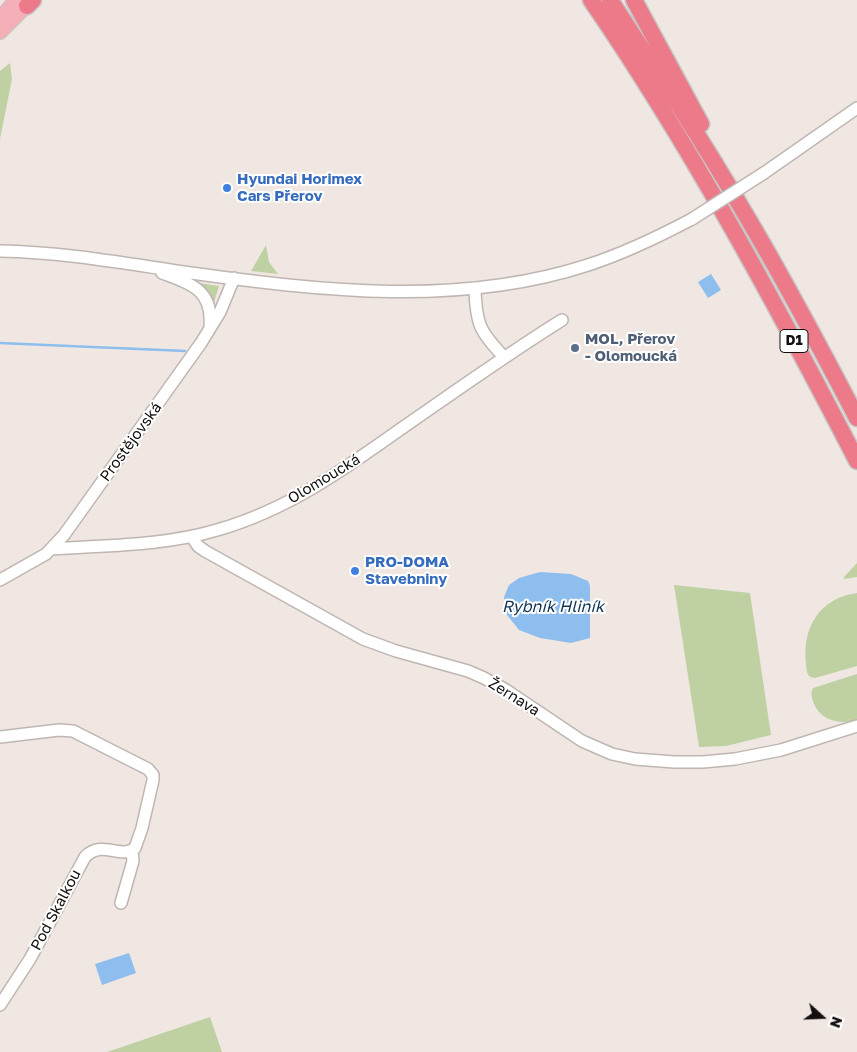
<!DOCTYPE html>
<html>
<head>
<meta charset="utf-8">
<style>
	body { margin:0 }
	#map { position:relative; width:857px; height:1052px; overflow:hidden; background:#f0e7e3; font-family:"Golos Text",sans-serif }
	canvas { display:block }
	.north { position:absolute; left:797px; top:992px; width:50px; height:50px; -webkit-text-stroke:4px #fff; paint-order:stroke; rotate:110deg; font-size:14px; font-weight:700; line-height:20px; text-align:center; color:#13100f }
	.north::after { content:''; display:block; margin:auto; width:18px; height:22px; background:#13100f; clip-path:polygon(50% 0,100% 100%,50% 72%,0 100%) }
</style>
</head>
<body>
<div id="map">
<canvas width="857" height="1052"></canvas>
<div class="north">N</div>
</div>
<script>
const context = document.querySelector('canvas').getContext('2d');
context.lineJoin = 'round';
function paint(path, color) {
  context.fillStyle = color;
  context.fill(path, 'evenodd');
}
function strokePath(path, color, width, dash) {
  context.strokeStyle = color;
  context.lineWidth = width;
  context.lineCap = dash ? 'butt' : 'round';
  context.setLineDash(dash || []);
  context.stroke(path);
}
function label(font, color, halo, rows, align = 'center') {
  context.font = font + ' "Golos Text",sans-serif';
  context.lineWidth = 4;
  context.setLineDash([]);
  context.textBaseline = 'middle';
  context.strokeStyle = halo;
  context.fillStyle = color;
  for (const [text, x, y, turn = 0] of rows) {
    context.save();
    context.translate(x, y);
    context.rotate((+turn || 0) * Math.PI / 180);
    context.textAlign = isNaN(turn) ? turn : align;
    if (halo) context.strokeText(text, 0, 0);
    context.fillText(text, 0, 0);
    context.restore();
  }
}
paint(new Path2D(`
	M10 63 12 79 0 139V71Z
	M266 245 269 262 278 274 251 271Z
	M199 283 219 286 213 306 207 292Z
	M857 563V577L844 579V577Z
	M674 585 750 593 771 735 726 746 699 747Z
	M857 593V666L815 678C806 677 807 671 806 664 802 628 819 598 857 593Z
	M857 674V720C841 725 821 721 814 704 812 698 810 694 813 688Z
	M210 1017 222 1052H107Z`), '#bfd1a3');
paint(new Path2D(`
	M711 274 721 290 708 298 698 282Z
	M540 572 571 574 588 581 590 586V638L571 643 540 638 519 630 507 615 504 597 509 585 519 578Z
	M129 953 136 973 102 985 95 964Z`), '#8ebeee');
strokePath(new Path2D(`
	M0 343 185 351`), '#8ebeee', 2.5);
const minor = new Path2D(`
	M764 173 857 108
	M0 251C64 252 128 264 191 273 323 291 459 307 588 265 625 253 658 237 692 219
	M162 273C192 284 213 290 210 327
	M475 289C476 324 480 332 504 357
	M192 537 198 546 205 551 363 639 396 651 468 671 484 678 506 690 582 741 612 754 635 759 674 762H703L735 759 781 750 857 726
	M52 549C107 545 163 546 217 530 288 510 346 468 405 426 457 390 509 353 562 320
	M0 580 46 554 64 535 201 343 220 312 234 278
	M0 737 59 730 73 731 148 769 153 775V780L142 828 135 848C120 860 102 839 85 857L30 959 0 1005
	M121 903 133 861 132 851`);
const major = new Path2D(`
	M0 19 16 0
	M0 32 32 0`);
const highway = new Path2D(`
	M591 0C691 146 776 304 857 461
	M610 0C656 70 702 140 744 212 784 279 821 349 857 418
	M634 0 701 124
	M27 6 33 0`);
strokePath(minor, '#bfb6b2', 14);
strokePath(major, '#c6c6c5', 16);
strokePath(highway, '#c6c6c5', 19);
strokePath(minor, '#fff', 11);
strokePath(major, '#f4afb8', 14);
strokePath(highway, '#ed7a89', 16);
const minorBridge = new Path2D(`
	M692 219 764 173`);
strokePath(minorBridge, '#bfb6b2', 14, []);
strokePath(minorBridge, '#fff', 11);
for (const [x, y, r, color] of [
	[227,188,5,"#3f7fe0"],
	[575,348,5,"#5c6f8a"],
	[355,571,5,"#3f7fe0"]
]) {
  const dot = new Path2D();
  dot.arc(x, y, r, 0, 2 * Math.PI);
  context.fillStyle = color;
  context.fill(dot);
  strokePath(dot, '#fff', 2);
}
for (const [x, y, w] of [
	[794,341,28]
]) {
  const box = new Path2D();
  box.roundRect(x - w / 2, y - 11.5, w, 23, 4);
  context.fillStyle = '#fff';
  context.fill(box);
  strokePath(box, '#13100f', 1);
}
label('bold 14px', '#13100f', null, [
	["D1",794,341]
]);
label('bold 15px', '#366cbe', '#fff', [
	["Hyundai Horimex",237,179],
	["Cars Přerov",237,196],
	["PRO-DOMA",365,562],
	["Stavebniny",365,579]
], 'left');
label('bold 15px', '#4e5e75', '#fff', [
	["MOL, Přerov",585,339],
	["- Olomoucká",585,356]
], 'left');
label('15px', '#13100f', '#fff', [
	["Prostějovská",131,442,-54],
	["Olomoucká",324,479,-31],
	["Žernava",514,697,32],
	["Pod Skalkou",56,910,-62]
]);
label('italic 16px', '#113454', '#fff', [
	["Rybník Hliník",553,607]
]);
</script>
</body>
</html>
